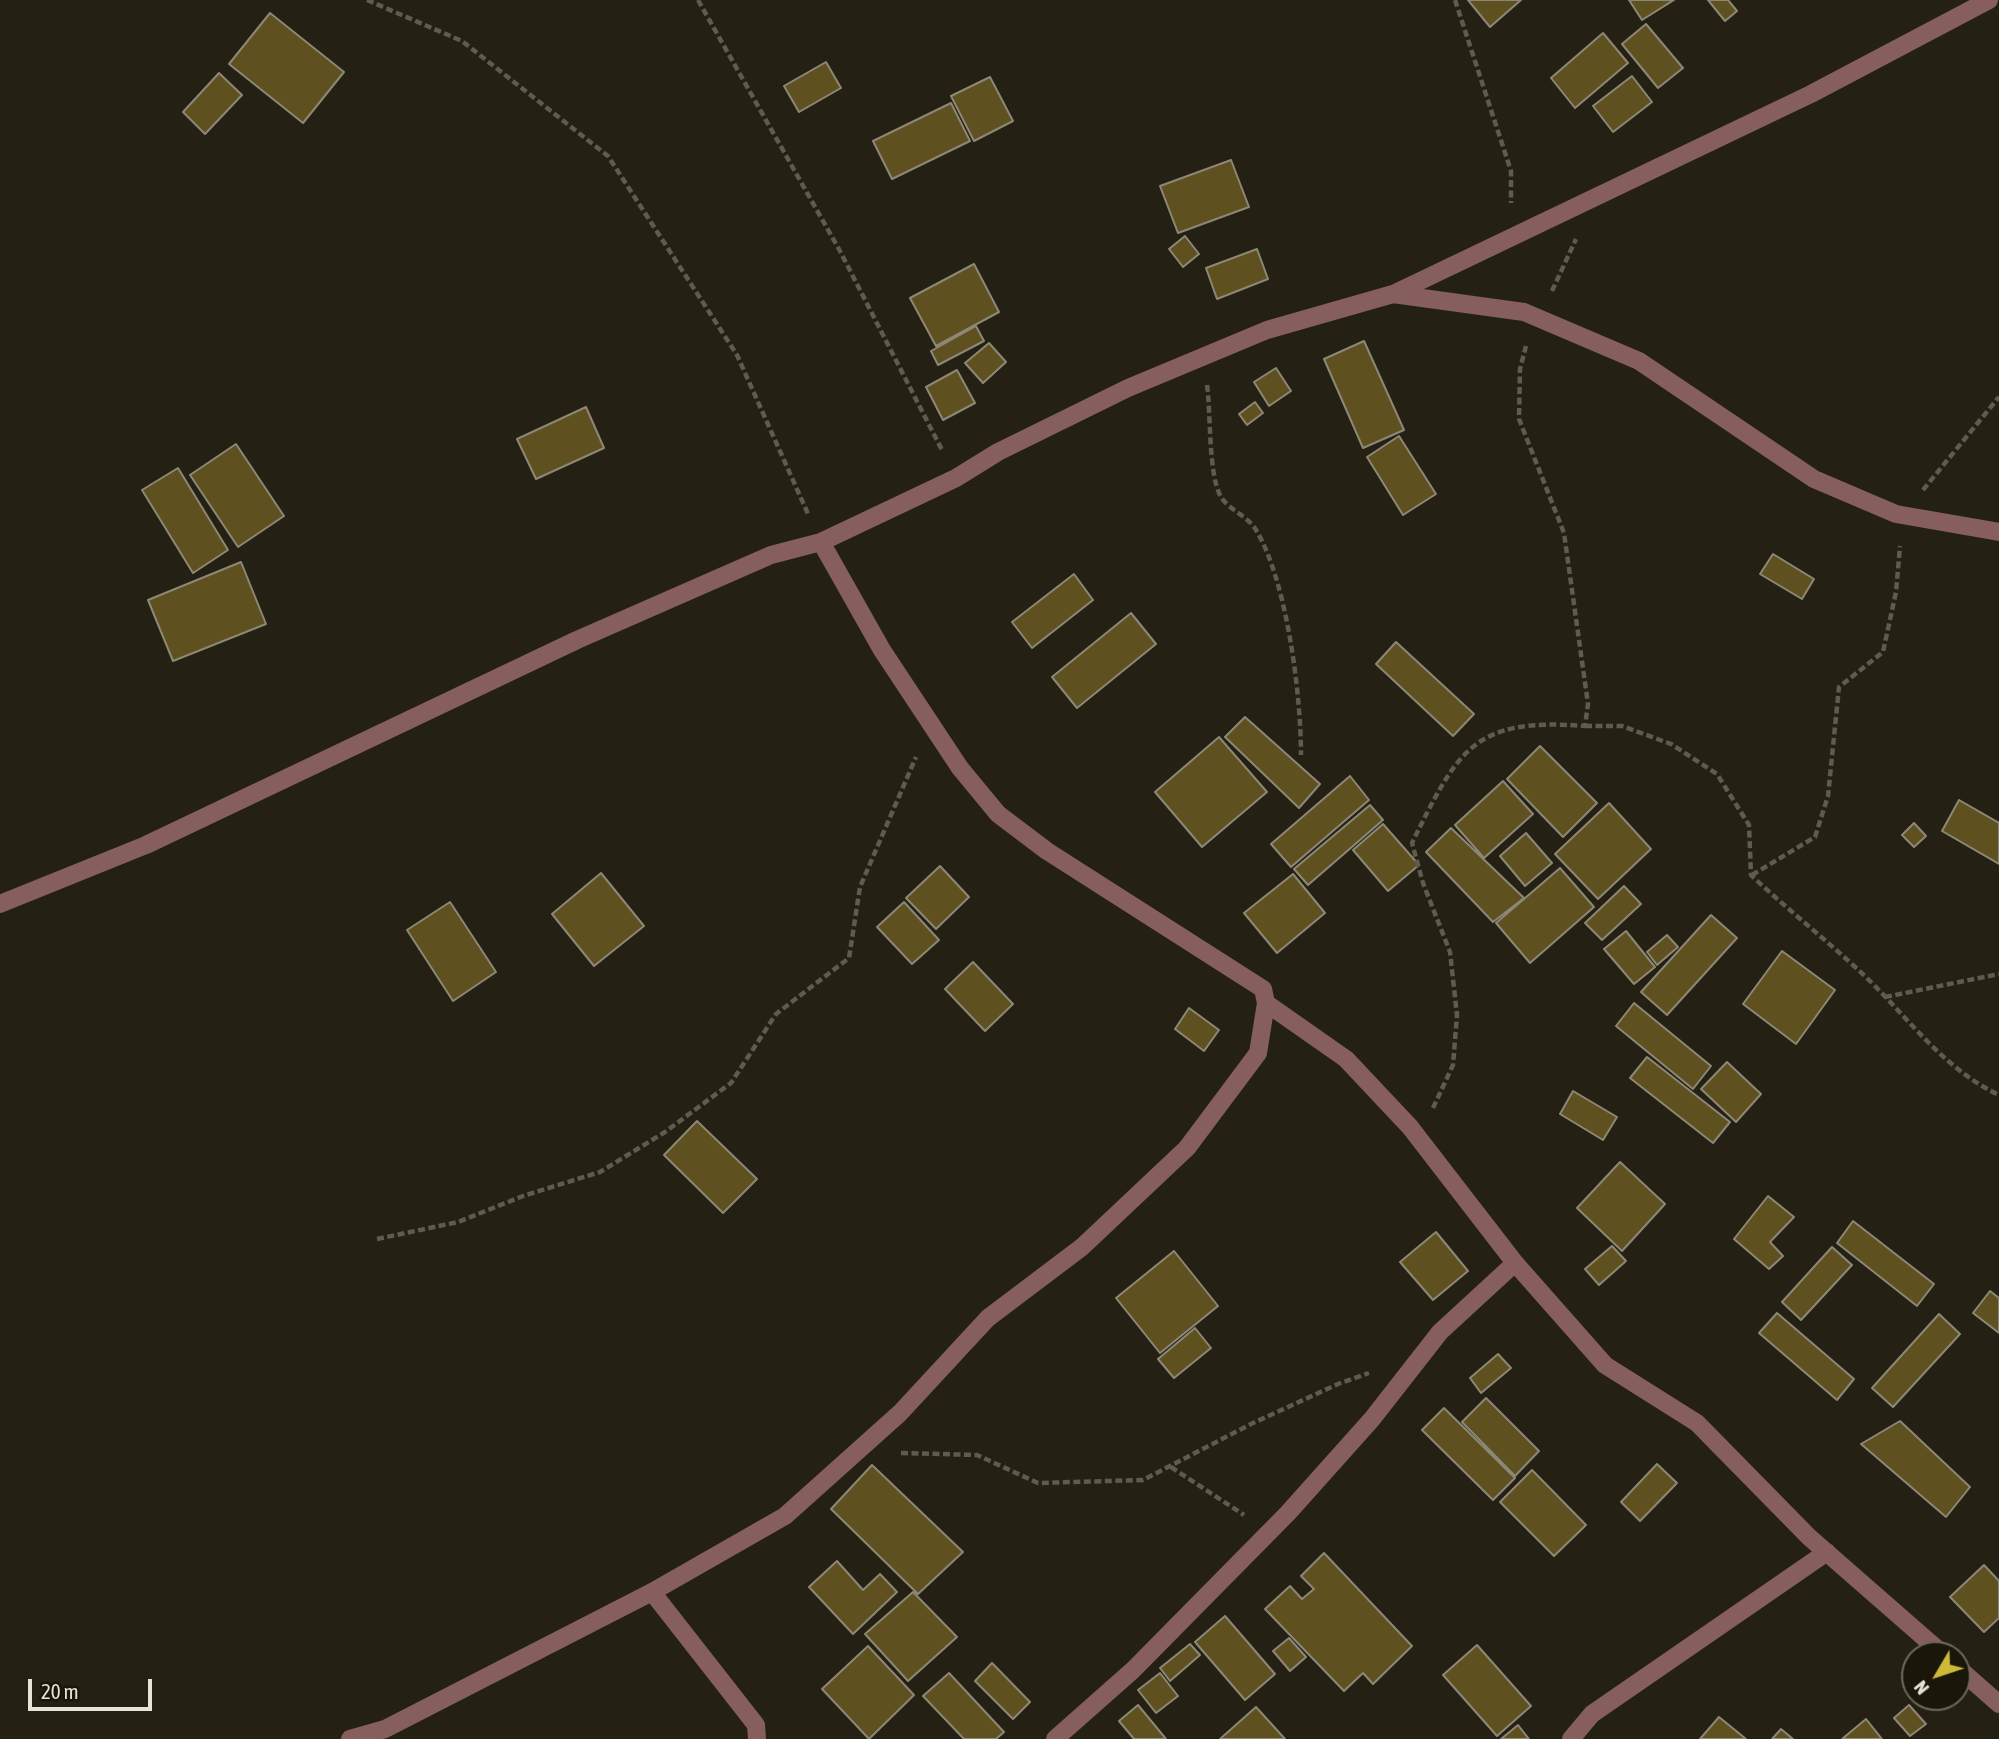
<!DOCTYPE html>
<html>
<head>
<meta charset="utf-8">
<style>
	body { margin:0 }
	#map { position:relative; width:1999px; height:1739px; overflow:hidden; background:#242013; font-family:"Asap Condensed",sans-serif }
	canvas { display:block }
	.north { position:absolute; left:1901px; top:1641px; width:70px; height:70px; box-sizing:border-box; background:#1a160a; border:2px solid #6c685e; border-radius:50%; rotate:231deg; font-size:19px; font-weight:700; line-height:28px; text-align:center; color:#e6e3db }
	.north::after { content:''; display:block; margin:auto; width:24px; height:32px; background:#cdb938; clip-path:polygon(50% 0,100% 100%,50% 72%,0 100%) }
	.scale { position:absolute; left:28px; top:1679px; width:124px; height:32px; box-sizing:border-box; border:4px solid #e6e3db; border-top:0; padding-left:9px; font-size:21px; line-height:24px; white-space:nowrap; color:#e6e3db; -webkit-text-stroke:5px #1a160a; paint-order:stroke }
</style>
</head>
<body>
<div id="map">
<canvas width="1999" height="1739"></canvas>
<div class="north">N</div>
<div class="scale">20 m</div>
</div>
<script>
const context = document.querySelector('canvas').getContext('2d');
context.lineJoin = 'round';
function paint(path, color) {
  context.fillStyle = color;
  context.fill(path, 'evenodd');
}
function strokePath(path, color, width, dash) {
  context.strokeStyle = color;
  context.lineWidth = width;
  context.lineCap = dash ? 'butt' : 'round';
  context.setLineDash(dash || []);
  context.stroke(path);
}
const building = new Path2D(`
	M1468 0H1521L1490 27Z
	M1629 0H1674L1642 20Z
	M1708 0H1728L1737 11 1725 21Z
	M270 13 344 72 303 123 229 64Z
	M1646 24 1683 68 1658 88 1622 44Z
	M1603 33 1628 63 1575 108 1551 78Z
	M826 62 841 88 799 112 784 86Z
	M219 73 242 95 205 134 183 112Z
	M1632 76 1652 102 1613 132 1593 106Z
	M990 77 1013 121 974 141 951 96Z
	M951 103 970 141 892 179 873 141Z
	M1231 160 1249 207 1178 233 1160 186Z
	M1185 236 1199 254 1183 267 1169 249Z
	M1257 249 1268 279 1217 299 1206 268Z
	M974 264 999 312 936 346 910 298Z
	M976 326 984 341 938 365 931 351Z
	M1364 341 1404 430 1363 448 1324 359Z
	M989 343 1006 362 983 383 965 363Z
	M1276 368 1291 391 1269 406 1254 382Z
	M957 370 975 403 943 420 926 387Z
	M1255 402 1263 413 1247 425 1239 414Z
	M586 407 604 448 536 479 517 439Z
	M1399 436 1436 494 1403 515 1367 457Z
	M236 444 284 516 238 547 190 475Z
	M178 468 228 550 193 573 142 490Z
	M1773 554 1814 579 1802 599 1760 574Z
	M241 562 266 624 173 661 148 600Z
	M1074 574 1093 600 1032 648 1012 622Z
	M1131 613 1156 644 1077 708 1052 677Z
	M1396 642 1474 714 1453 736 1376 664Z
	M1245 717 1320 784 1299 808 1225 737Z
	M1219 737 1267 792 1202 847 1155 792Z
	M1540 746 1597 803 1563 837 1507 779Z
	M1350 776 1369 800 1291 867 1271 844Z
	M1503 781 1533 814 1484 858 1455 825Z
	M1959 800 1999 823V864L1942 831Z
	M1609 803 1651 849 1598 899 1555 854Z
	M1370 805 1383 820 1308 885 1294 869Z
	M1914 823 1926 836 1914 847 1902 835Z
	M1383 824 1419 865 1388 891 1353 850Z
	M1451 828 1524 898 1493 922 1426 852Z
	M1526 833 1552 863 1525 886 1500 856Z
	M940 866 969 897 936 929 906 898Z
	M1560 868 1594 907 1530 963 1496 923Z
	M601 873 644 926 594 966 552 914Z
	M1293 874 1325 913 1277 953 1244 913Z
	M1624 886 1641 904 1602 940 1585 923Z
	M450 902 496 972 453 1001 407 930Z
	M904 902 939 940 912 964 877 927Z
	M1711 915 1737 938 1667 1015 1641 992Z
	M1626 931 1655 967 1634 984 1604 949Z
	M1667 935 1678 947 1657 965 1647 952Z
	M1782 951 1835 990 1796 1044 1743 1004Z
	M973 962 1013 1004 985 1031 945 989Z
	M1634 1003 1711 1066 1693 1089 1616 1026Z
	M1189 1008 1219 1030 1204 1051 1175 1029Z
	M1647 1057 1730 1122 1713 1143 1630 1078Z
	M1727 1062 1761 1094 1736 1122 1701 1089Z
	M1573 1091 1617 1117 1603 1140 1560 1114Z
	M697 1121 757 1179 723 1213 664 1155Z
	M1620 1162 1665 1204 1622 1251 1577 1208Z
	M1768 1196 1794 1217 1770 1242 1783 1256 1769 1269 1734 1239Z
	M1853 1221 1934 1284 1917 1306 1837 1243Z
	M1436 1232 1468 1271 1433 1300 1400 1262Z
	M1612 1246 1626 1261 1599 1285 1585 1269Z
	M1832 1247 1852 1265 1801 1320 1782 1302Z
	M1174 1251 1218 1306 1160 1353 1116 1298Z
	M1990 1291 1999 1298V1333L1973 1313Z
	M1777 1313 1854 1379 1837 1400 1759 1333Z
	M1939 1314 1960 1334 1893 1407 1872 1388Z
	M1195 1328 1211 1348 1174 1378 1158 1359Z
	M1498 1354 1511 1368 1481 1393 1470 1378Z
	M1486 1398 1539 1451 1515 1476 1462 1422Z
	M1444 1408 1515 1478 1493 1500 1422 1430Z
	M1900 1421 1970 1487 1946 1517 1861 1444Z
	M1657 1464 1677 1483 1640 1521 1621 1502Z
	M872 1465 963 1552 918 1594 831 1509Z
	M1532 1470 1586 1525 1554 1556 1500 1502Z
	M1324 1553 1412 1646 1373 1684 1363 1673 1344 1691 1265 1609 1290 1586 1302 1599 1314 1589 1301 1576Z
	M837 1561 863 1590 880 1574 897 1592 853 1634 809 1587Z
	M1984 1565 1999 1581V1618L1984 1632 1950 1597Z
	M913 1592 957 1637 908 1681 865 1634Z
	M1225 1616 1275 1674 1245 1700 1195 1642Z
	M1289 1638 1306 1657 1290 1671 1273 1651Z
	M1190 1644 1200 1655 1170 1681 1160 1668Z
	M1477 1645 1531 1706 1497 1736 1443 1675Z
	M868 1646 914 1695 869 1739 822 1689Z
	M992 1663 1030 1702 1013 1719 975 1681Z
	M949 1673 1004 1732 996 1739H964L923 1696Z
	M1160 1673 1178 1696 1156 1713 1138 1690Z
	M1138 1705 1166 1739H1134L1119 1721Z
	M1909 1705 1926 1724 1910 1736 1894 1718Z
	M1256 1707 1285 1739H1220Z
	M1719 1717 1746 1739H1700Z
	M1866 1719 1882 1739H1842Z
	M1518 1725 1529 1739H1501Z
	M1781 1729 1793 1739H1772Z`);
paint(building, '#5f5020');
strokePath(building, '#8c8777', 2);
strokePath(new Path2D(`
	M367 0 462 41 608 156 737 355 809 516
	M698 0 840 251 943 452
	M1455 0 1511 171V203
	M1552 291 1576 239
	M1207 385C1211 412 1208 475 1221 497 1229 510 1248 516 1256 530 1287 581 1301 695 1301 755
	M1923 490 1999 397
	M1585 726H1622L1671 744 1717 774 1749 825 1751 875C1790 912 1833 945 1871 982 1912 1023 1946 1070 1999 1095
	M1752 875 1815 837 1828 796 1839 687 1883 652 1896 592 1900 546
	M1885 997 1999 974
	M1433 1108 1453 1065 1457 1015 1450 952 1423 883 1412 843C1458 750 1473 717 1585 726L1588 704 1564 533 1519 419 1520 369 1526 346
	M377 1239 458 1222 523 1196 600 1172 665 1132 731 1083 776 1014 849 958 860 887 916 757
	M901 1453 977 1455 1038 1483 1143 1480 1251 1424 1338 1384 1369 1373
	M1171 1467 1244 1515`), '#5e5b4f', 4.5, [7, 3.5]);
strokePath(new Path2D(`
	M1393 294 1524 312 1639 361 1814 479 1896 514 1999 532
	M821 542 882 650 960 768 998 814 1047 851 1263 989 1266 1003 1346 1059 1410 1127 1515 1263 1605 1365 1697 1423 1809 1537 1944 1655
	M0 904 146 845 577 640 771 555 821 542 956 478 998 452 1128 388 1267 330 1393 294 1811 94 1989 0
	M652 1592 756 1725 757 1739
	M1957 1667 1999 1704
	M350 1739 385 1729 652 1592 785 1516 900 1413 988 1318 1082 1247 1187 1148 1258 1053 1266 1003
	M1055 1739 1133 1670 1288 1513 1372 1419 1440 1332 1515 1263
	M1571 1739 1592 1714 1827 1552`), '#855e5d', 18);
</script>
</body>
</html>
